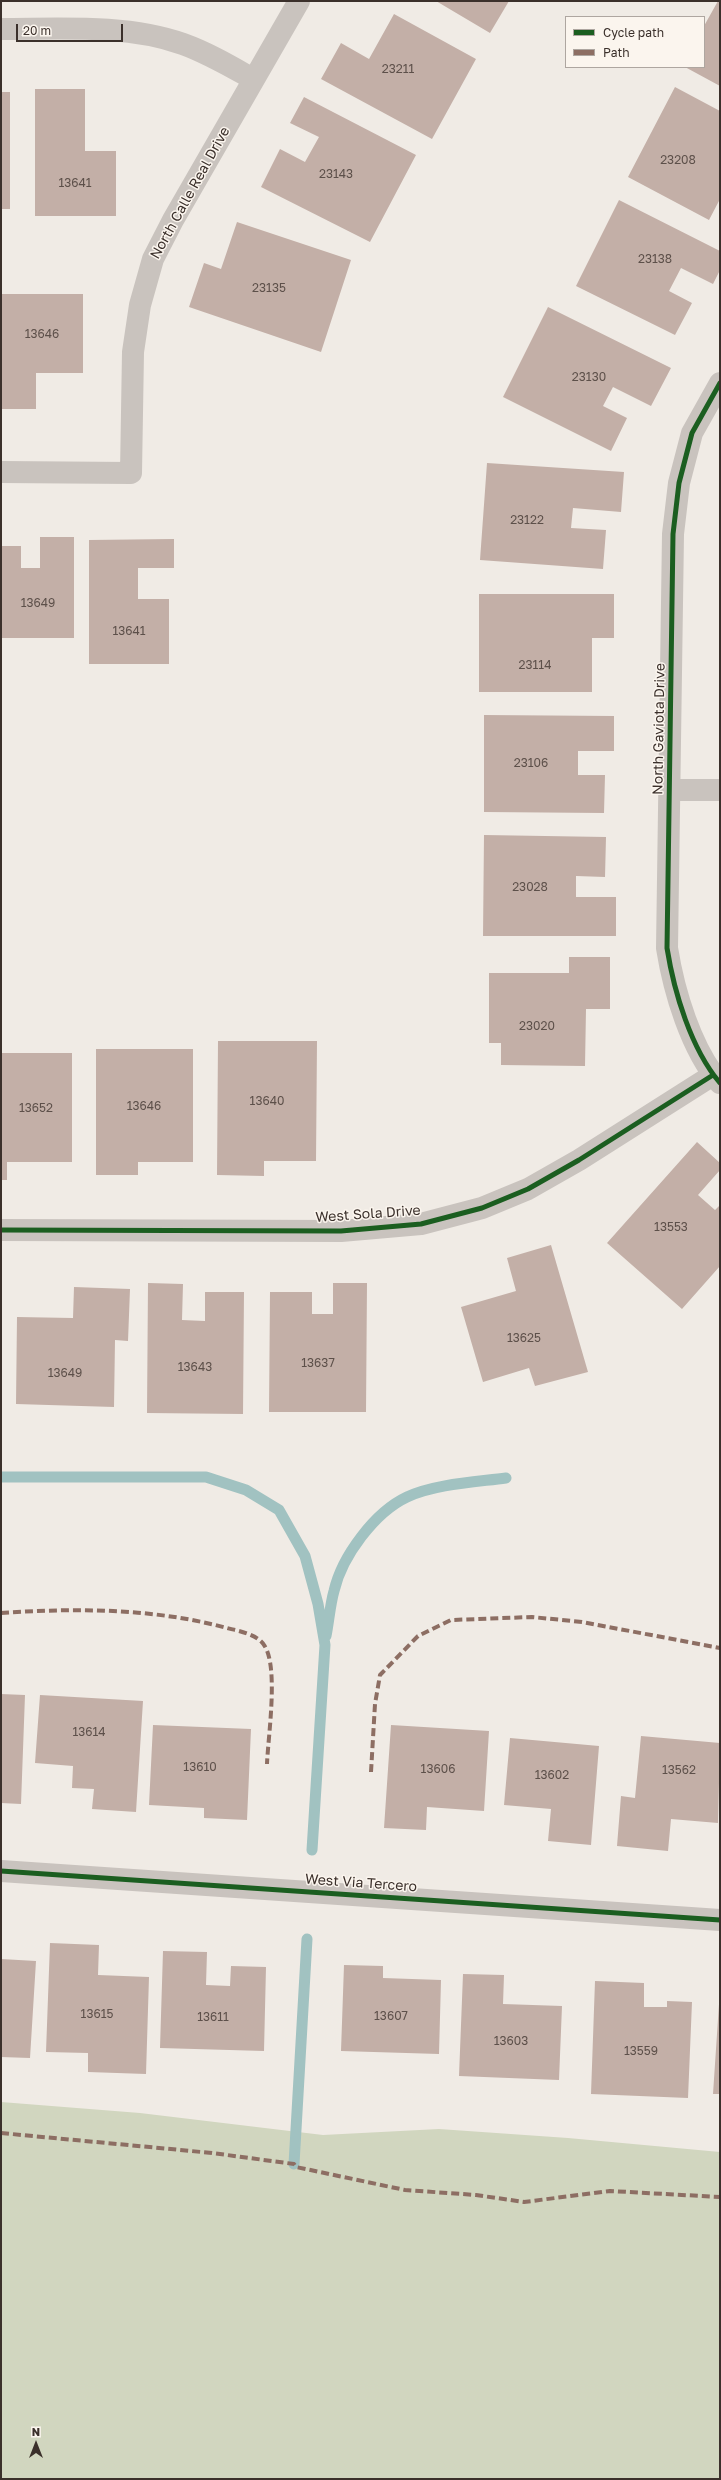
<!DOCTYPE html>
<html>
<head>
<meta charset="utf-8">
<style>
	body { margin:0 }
	#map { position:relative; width:721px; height:2480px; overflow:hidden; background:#f0ebe5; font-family:"Golos Text",sans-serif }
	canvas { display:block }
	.frame { position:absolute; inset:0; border:2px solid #3b302b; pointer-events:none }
	.legend { position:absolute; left:565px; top:16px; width:140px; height:52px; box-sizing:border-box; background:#fbf5ee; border:1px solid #aea6a0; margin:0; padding:5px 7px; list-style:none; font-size:12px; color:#3b302b }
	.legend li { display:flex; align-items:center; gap:8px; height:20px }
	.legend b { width:20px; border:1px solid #aea6a0 }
	.north { position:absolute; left:16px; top:2424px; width:40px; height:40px; -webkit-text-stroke:3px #fbf5ee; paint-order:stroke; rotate:0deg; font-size:11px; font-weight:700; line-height:16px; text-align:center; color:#3b302b }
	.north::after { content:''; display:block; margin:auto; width:14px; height:18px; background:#3b302b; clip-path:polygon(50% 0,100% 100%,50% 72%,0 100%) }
	.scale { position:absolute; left:16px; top:24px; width:107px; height:18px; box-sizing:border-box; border:2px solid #3b302b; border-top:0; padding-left:5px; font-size:12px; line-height:14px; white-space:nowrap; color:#3b302b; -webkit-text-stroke:3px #fbf5ee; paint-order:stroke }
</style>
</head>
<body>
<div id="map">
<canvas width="721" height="2480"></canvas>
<div class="frame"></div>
<ul class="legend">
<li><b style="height:5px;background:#1b5e20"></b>Cycle path</li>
<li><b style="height:5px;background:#8d6e63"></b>Path</li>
</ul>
<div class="north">N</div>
<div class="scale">20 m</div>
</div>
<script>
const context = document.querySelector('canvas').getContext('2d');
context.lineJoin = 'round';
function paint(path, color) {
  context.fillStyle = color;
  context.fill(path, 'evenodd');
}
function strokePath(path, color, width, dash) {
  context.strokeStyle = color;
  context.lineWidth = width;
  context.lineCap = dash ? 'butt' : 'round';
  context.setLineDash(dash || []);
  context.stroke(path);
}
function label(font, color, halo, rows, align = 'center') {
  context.font = font + ' "Golos Text",sans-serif';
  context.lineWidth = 3;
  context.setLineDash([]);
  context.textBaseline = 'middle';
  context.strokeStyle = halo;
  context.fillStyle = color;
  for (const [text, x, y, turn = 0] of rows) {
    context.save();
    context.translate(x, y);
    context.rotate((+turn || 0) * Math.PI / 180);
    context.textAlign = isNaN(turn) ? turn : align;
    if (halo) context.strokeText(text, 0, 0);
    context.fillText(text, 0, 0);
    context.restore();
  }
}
paint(new Path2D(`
	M1 2102 140 2113 323 2135 439 2129 568 2138 720 2152V2479H1Z`), '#d1d6bf');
strokePath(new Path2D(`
	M1 1477H206L246 1490 279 1510 305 1556 318 1604 325 1645 312 1850
	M326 1636C329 1621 330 1605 334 1591 342 1556 375 1512 407 1497 435 1484 476 1482 506 1478
	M294 2164 307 1939`), '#a1c2c1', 11);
paint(new Path2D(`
	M436 1H509L490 33Z
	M718 1H720V86L685 67H704V26Z
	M394 14 476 59 432 139 321 79 341 43 369 59Z
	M675 87 720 111V199L709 220 628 177Z
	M35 89H85V151H116V216H35Z
	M1 92H10V209H1Z
	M304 97 416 155 370 242 261 187 280 149 305 162 319 137 290 123Z
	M619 200 720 251V270L713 284 681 268 669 291 692 303 675 335 576 286Z
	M237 222 351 260 321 352 189 307 204 263 221 269Z
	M1 294H83V373H36V409H1Z
	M548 307 671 368 651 406 613 387 603 406 627 418 611 451 503 397Z
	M487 463 624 472 621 512 573 508 571 528 606 530 603 569 480 560Z
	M40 537H74V638H1V546H21V568H40Z
	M174 539V568H138V599H169V664H89V540Z
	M479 594H614V638H592V692H479Z
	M484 715 614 716V751H578V775H605L604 813 484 812Z
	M484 835 606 837 605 877 576 876V897H616V936H483Z
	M569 957H610V1009H586L585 1066 501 1065V1043H489V973H569Z
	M218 1041H317L316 1161H264V1176L217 1175Z
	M96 1049H193V1162H138V1175H96Z
	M1 1053H72V1162H7V1180H1Z
	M697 1142 720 1163V1170L698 1195 715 1210 720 1205V1266L682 1309 607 1243Z
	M551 1245 588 1372 535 1386 529 1368 483 1382 461 1307 516 1291 507 1258Z
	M148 1283 183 1284 182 1320 205 1321V1292H244L243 1414 147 1413Z
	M333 1283H367L366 1412H269L270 1292H312V1314H333Z
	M74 1287 130 1289 128 1341 115 1340 114 1407 16 1404 17 1317 73 1318Z
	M1 1694 25 1695 21 1804 1 1803Z
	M40 1695 143 1701 136 1812 92 1809 94 1789 72 1788 73 1766 35 1763Z
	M153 1725 251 1729 247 1820 204 1818V1808L149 1805Z
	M391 1725 489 1731 484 1811 427 1807 426 1830 384 1828Z
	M641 1736 720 1743 718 1823 671 1819 668 1851 617 1846 621 1796 635 1798Z
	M510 1738 599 1746 591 1845 548 1841 551 1809 504 1805Z
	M50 1943 99 1945 98 1975 149 1977 146 2074 88 2072V2053L46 2052Z
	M163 1951 207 1952 206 1985 230 1986 231 1966 266 1967 264 2051 160 2048Z
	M1 1959 36 1961 30 2058 1 2057Z
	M344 1965 383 1966V1978L441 1980 439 2054 341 2051Z
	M463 1974 504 1975 503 2004 562 2006 559 2080 459 2076Z
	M595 1981 644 1983V2007H667V2001L692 2002 688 2098 591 2094Z
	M719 2004H720V2094H713Z`), '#c3afa7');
strokePath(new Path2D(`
	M1 29C60 29 126 24 183 44 208 53 230 66 253 79
	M720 383 692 433 679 483 673 534 667 948C674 992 691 1049 720 1083
	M1 472 131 473 133 352 140 305 153 259 173 220 299 1
	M671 790H720
	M1 1230 341 1231 421 1224 482 1208 528 1189 579 1160 713 1075
	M1 1871 720 1920`), '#c9c3be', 22);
strokePath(new Path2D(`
	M1 1613C77 1608 153 1608 227 1628 238 1631 257 1634 264 1645 279 1666 268 1737 267 1764
	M371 1772 375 1704 380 1675 418 1636 451 1620 532 1617 582 1622 720 1648
	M1 2133 212 2153 294 2164 296 2167 405 2190 476 2195 524 2202 610 2191 720 2197`), '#8d6e63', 4, [8, 4]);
strokePath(new Path2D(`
	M720 383 692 433 679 483 673 534 667 948C674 992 691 1049 720 1083
	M1 1230 341 1231 421 1224 482 1208 528 1189 579 1160 713 1075
	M1 1871 720 1920`), '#1b5e20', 5);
label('12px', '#5d504a', null, [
	["23211",398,69],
	["23208",678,160],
	["23143",336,174],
	["13641",75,183],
	["23138",655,259],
	["23135",269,288],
	["13646",42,334],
	["23130",589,377],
	["23122",527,520],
	["13649",38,603],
	["13641",129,631],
	["23114",535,665],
	["23106",531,763],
	["23028",530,887],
	["23020",537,1026],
	["13640",267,1101],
	["13646",144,1106],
	["13652",36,1108],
	["13553",671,1227],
	["13625",524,1338],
	["13637",318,1363],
	["13643",195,1367],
	["13649",65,1373],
	["13614",89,1732],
	["13610",200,1767],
	["13606",438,1769],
	["13562",679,1770],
	["13602",552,1775],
	["13615",97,2014],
	["13607",391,2016],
	["13611",213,2017],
	["13603",511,2041],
	["13559",641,2051]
]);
label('14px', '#3b302b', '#fbf5ee', [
	["North Calle Real Drive",190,193,-61],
	["North Gaviota Drive",659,729,-89],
	["West Sola Drive",368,1214,-4],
	["West Via Tercero",361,1883,4]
]);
</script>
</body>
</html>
